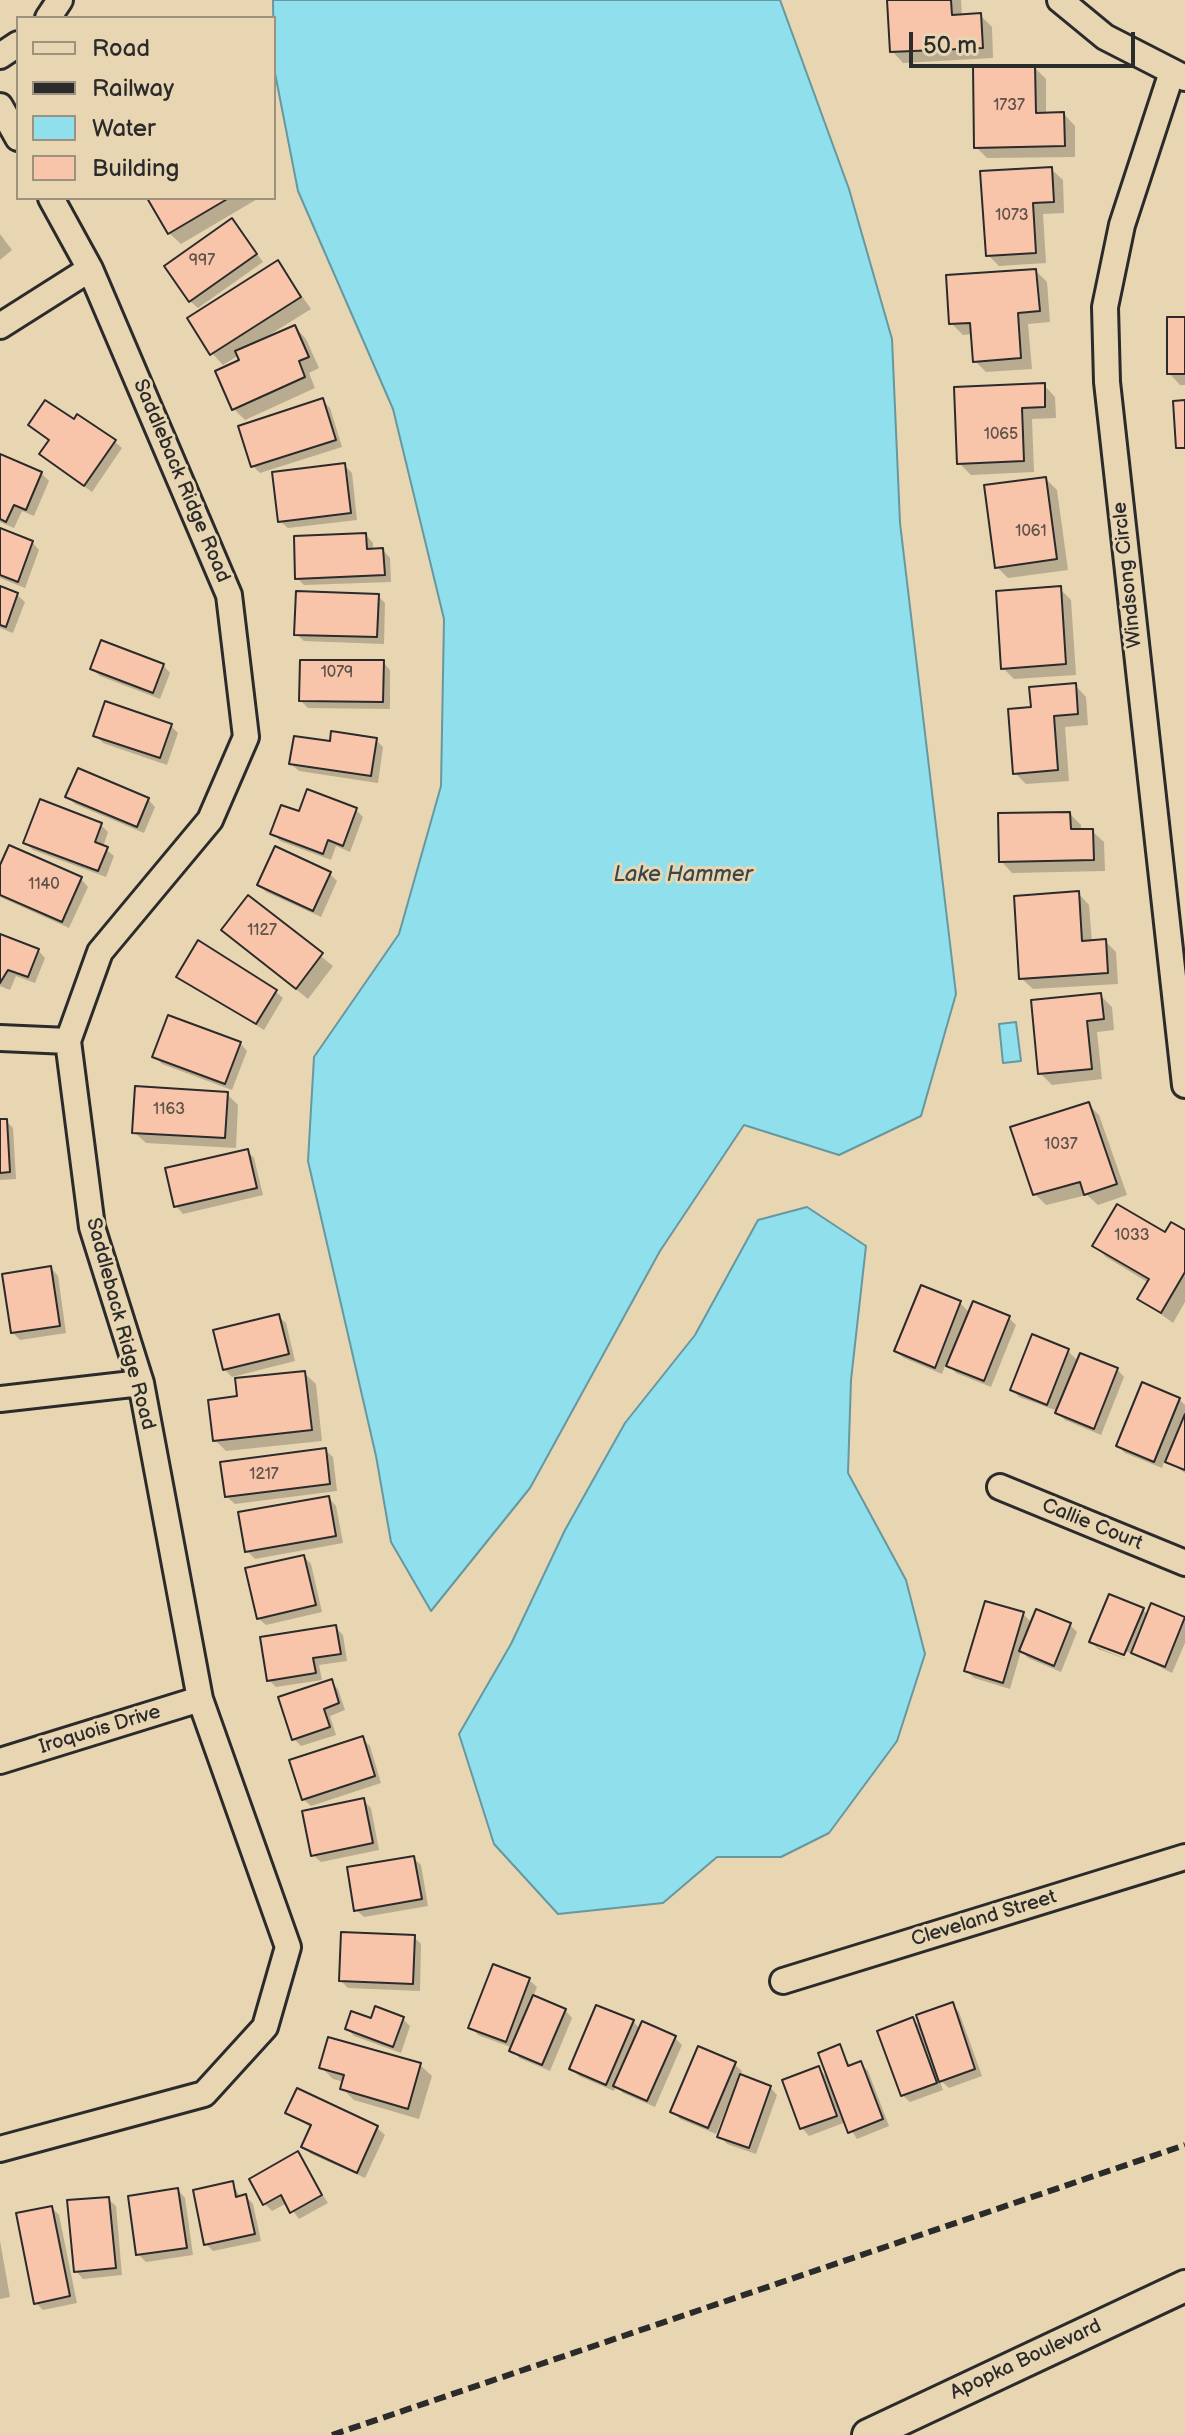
<!DOCTYPE html>
<html>
<head>
<meta charset="utf-8">
<style>
	body { margin:0 }
	#map { position:relative; width:1185px; height:2435px; overflow:hidden; background:#e8d6b3; font-family:"Balsamiq Sans",sans-serif }
	canvas { display:block }
	.legend { position:absolute; left:16px; top:16px; width:260px; height:184px; box-sizing:border-box; background:#e8d6b3; border:2px solid #9c927d; margin:0; padding:10px 14px; list-style:none; font-size:24px; color:#2b2b2b }
	.legend li { display:flex; align-items:center; gap:16px; height:40px }
	.legend b { width:40px; border:2px solid #9c927d }
	.scale { position:absolute; left:909px; top:32px; width:226px; height:36px; box-sizing:border-box; border:4px solid #2b2b2b; border-top:0; padding-left:10px; font-size:24px; line-height:28px; white-space:nowrap; color:#2b2b2b; -webkit-text-stroke:6px #e8d6b3; paint-order:stroke }
</style>
</head>
<body>
<div id="map">
<canvas width="1185" height="2435"></canvas>
<ul class="legend">
<li><b style="height:10px;background:#e8d6b3"></b>Road</li>
<li><b style="height:10px;background:#2b2b2b"></b>Railway</li>
<li><b style="height:22px;background:#8fdfec"></b>Water</li>
<li><b style="height:22px;background:#f9c5aa"></b>Building</li>
</ul>
<div class="scale">50 m</div>
</div>
<script>
const context = document.querySelector('canvas').getContext('2d');
context.lineJoin = 'round';
function paint(path, color) {
  context.fillStyle = color;
  context.fill(path, 'evenodd');
}
function strokePath(path, color, width, dash) {
  context.strokeStyle = color;
  context.lineWidth = width;
  context.lineCap = dash ? 'butt' : 'round';
  context.setLineDash(dash || []);
  context.stroke(path);
}
function label(font, color, halo, rows, align = 'center') {
  context.font = font + ' "Balsamiq Sans",sans-serif';
  context.lineWidth = 6;
  context.setLineDash([]);
  context.textBaseline = 'middle';
  context.strokeStyle = halo;
  context.fillStyle = color;
  for (const [text, x, y, turn = 0] of rows) {
    context.save();
    context.translate(x, y);
    context.rotate((+turn || 0) * Math.PI / 180);
    context.textAlign = isNaN(turn) ? turn : align;
    if (halo) context.strokeText(text, 0, 0);
    context.fillText(text, 0, 0);
    context.restore();
  }
}
const water = new Path2D(`
	M273 0H780L849 189 892 339 900 523 956 994 921 1116 839 1155 744 1125 660 1251 530 1488 431 1611 391 1542 376 1456 308 1161 314 1057 399 934 441 786 444 619 393 409 298 191 274 68Z
	M1016 1022 1021 1061 1003 1063 999 1024Z
	M807 1207 866 1246 851 1380 848 1473 906 1580 925 1654 897 1741 829 1833 781 1857H717L663 1903 558 1914 494 1844 459 1734 511 1644 565 1530 625 1423 695 1335 758 1220Z`);
paint(water, '#8fdfec');
strokePath(water, '#67979f', 2);
paint(new Path2D(`
	M889 0H961L962 16 980 15 992 27 993 58 903 63 892 51Z
	M1034 67 1046 79V115L1064 114 1075 126V157L987 158 976 147Z
	M1051 169 1063 180 1064 213 1043 214 1046 263 999 266 988 255Z
	M149 198H259L181 244 169 233Z
	M232 220 263 262 198 308 190 301Z
	M0 234 12 250 0 260Z
	M278 262 311 309 266 337 295 327 306 339 319 368 309 373 315 388 245 420 233 408 241 361 239 355 223 365 212 353Z
	M1036 271 1047 282 1050 322 1028 324 1032 369 986 372 975 361 973 334 963 335 951 323Z
	M1185 319V385H1180L1169 373Z
	M1044 385 1055 397 1056 418 1032 419 1034 472 971 475 959 463Z
	M323 401 330 408 342 447 260 473 253 466Z
	M75 422 114 441 122 448 92 492 41 454 50 441 30 425Z
	M0 456 41 473 49 481 34 516 22 511 14 528 0 522Z
	M344 465 352 473 357 520 288 528 280 521Z
	M1046 479 1057 490 1068 570 1008 578 997 567Z
	M0 530 32 542 39 550 25 588 0 578Z
	M366 535 373 543V551L383 550 390 558 391 582 304 585 297 578Z
	M0 589 17 595 25 602 13 633 0 628Z
	M1060 589 1071 600 1076 675 1014 679 1003 668Z
	M378 596 385 603 384 644 304 641 296 634Z
	M383 662 390 670V709L308 708 301 701Z
	M163 665 170 673 160 699 100 676 92 669Z
	M1075 685 1086 697 1088 725 1065 727 1069 781 1026 784 1015 773 1033 709Z
	M171 726 178 733 167 765 103 743 95 735Z
	M376 740 383 747 378 783 299 771 291 764 332 743Z
	M68 797 148 799 155 807 144 833 75 804Z
	M356 810 363 817 350 852 336 846 331 860 280 841 273 833 300 814Z
	M1070 814 1081 825V831H1092L1104 842 1105 871 1012 873 1001 861Z
	M101 825 108 832 103 847 114 856 106 877 33 850 25 842Z
	M0 870 81 879 88 887 69 928 0 897Z
	M330 874 337 881 321 917 266 892 259 885Z
	M1078 893 1089 905 1092 942 1105 941 1116 952 1118 984 1033 989 1021 978Z
	M248 898 333 966 308 999 223 930Z
	M0 936 38 950 45 958 35 983 16 976 10 990 0 986Z
	M179 977 275 991 283 998 264 1030Z
	M1100 995 1112 1007 1114 1030 1097 1032 1102 1079 1052 1085 1040 1073Z
	M240 1043 247 1051 232 1090 162 1064 155 1057Z
	M227 1094 238 1105 236 1148 146 1143 134 1132Z
	M1088 1104 1099 1115 1127 1195 1098 1205 1087 1195 1046 1205 1035 1194Z
	M0 1121H6L13 1128 16 1179 0 1180Z
	M247 1151 254 1158 263 1195 183 1214 176 1206Z
	M1185 1232V1302L1173 1323 1140 1299 1149 1283 1106 1257 1095 1246Z
	M51 1268 58 1276 66 1333 20 1340 12 1332Z
	M960 1303 970 1313 1009 1318 1016 1325 991 1387 956 1373 946 1363 942 1374 904 1358 896 1351Z
	M278 1316 286 1323 295 1361 232 1377 224 1369Z
	M1068 1351 1078 1361 1117 1369 1124 1377 1101 1435 1065 1420 1055 1410 1019 1397 1012 1389Z
	M304 1373 316 1384 322 1441 226 1451 215 1440 240 1398Z
	M1179 1399 1185 1405V1473L1165 1459 1162 1468 1125 1453 1118 1446Z
	M325 1450 333 1457 337 1491 235 1504 227 1497Z
	M329 1498 336 1506 343 1543 255 1559 247 1551Z
	M304 1557 311 1564 322 1612 266 1625 258 1618Z
	M1152 1605 1185 1619V1643L1172 1673 1134 1654 1097 1643V1647L1131 1661 1098 1649 1091 1641 1143 1610 1148 1615Z
	M1023 1614 1032 1623 1070 1625 1077 1632 1061 1672 1028 1658 1021 1651 1010 1689 974 1678 967 1671Z
	M335 1627 343 1635 347 1661 319 1665 322 1680 276 1687 269 1680Z
	M331 1682 338 1689 345 1710 330 1716 336 1735 301 1746 294 1739Z
	M362 1738 370 1746 381 1783 311 1806 303 1799Z
	M363 1800 371 1808 379 1850 321 1862 313 1855Z
	M413 1858 421 1865 428 1906 364 1917 356 1910Z
	M414 1937 421 1944 420 1991 348 1988 341 1981Z
	M529 1980 537 1987 533 1997 565 2010 572 2018 550 2071 519 2058 513 2048 478 2035 471 2027Z
	M952 2005 959 2012 982 2076 949 2088 939 2079 943 2090 910 2102 902 2095 913 2019 923 2030Z
	M403 2019 410 2026 401 2053 354 2036 347 2028 372 2021Z
	M633 2021 640 2029 675 2038 682 2045 655 2107 623 2093 616 2086 614 2091 579 2076 572 2069Z
	M839 2047 851 2067 860 2063 868 2071 889 2126 857 2139 846 2122 809 2136 802 2128 818 2068 830 2080Z
	M734 2064 742 2071 740 2076 770 2087 777 2095 756 2154 727 2144 720 2136 729 2110 726 2109 716 2134 680 2119 672 2111Z
	M420 2065 432 2076 419 2119 354 2100 343 2089 344 2082 333 2079 321 2067Z
	M298 2091 377 2128 385 2135 365 2178 311 2154 304 2147 312 2128 288 2113Z
	M297 2154 328 2203 299 2219 287 2203 272 2211 265 2204Z
	M232 2183 241 2198 246 2196 253 2204 261 2241 213 2251 206 2244Z
	M178 2190 185 2198 193 2255 146 2262 138 2254Z
	M108 2199 116 2206 122 2275 83 2279 76 2271Z
	M52 2208 59 2215 77 2303 43 2310 36 2303Z
	M0 2241 10 2297 0 2299Z`), '#0003');
const building = new Path2D(`
	M887 0H951L952 15 981 13 983 48 890 52Z
	M1035 65 1036 113 1064 112 1065 146 974 148 973 66Z
	M1052 167 1054 202 1033 203 1036 253 986 256 980 171Z
	M147 198H229L168 234Z
	M232 218 257 254 189 302 164 266Z
	M278 260 301 297 210 355 187 318Z
	M1036 269 1040 311 1018 313 1021 358 973 362 970 323 949 324 946 275Z
	M1167 317H1185V374H1167Z
	M295 325 309 357 299 361 305 377 232 410 215 371 239 360 235 351Z
	M1045 383V407L1022 408 1024 461 957 464 954 387Z
	M323 398 336 440 251 467 238 426Z
	M45 400 74 419 77 414 116 440 84 486 39 454 49 440 28 425Z
	M1185 400V448H1176L1173 401Z
	M0 454 42 472 26 510 14 505 6 522 0 519Z
	M345 463 351 513 278 522 272 472Z
	M1046 477 1057 559 995 568 984 485Z
	M0 528 33 541 18 582 0 575Z
	M366 533 367 549 383 548 385 575 295 579 294 536Z
	M0 586 18 593 6 627 0 625Z
	M1061 586 1066 664 1001 669 996 591Z
	M296 591 379 594 377 637 294 635Z
	M101 640 164 664 153 693 90 669Z
	M300 660H384L383 702 299 701Z
	M1076 683 1078 714 1054 716 1058 770 1013 774 1008 709 1031 707 1029 687Z
	M105 701 172 724 160 758 93 736Z
	M331 731 377 738 371 776 289 764 294 736 330 741Z
	M78 768 149 798 137 827 65 797Z
	M307 789 357 808 343 846 328 840 323 854 270 834 281 805 299 811Z
	M40 799 102 823 95 842 108 847 98 871 23 843Z
	M1070 812 1071 829H1093L1094 860 999 862 998 813Z
	M9 845 82 877 62 922 0 895V865Z
	M275 846 331 872 313 911 257 885Z
	M1079 891 1082 941 1106 939 1108 973 1019 979 1014 896Z
	M248 895 323 953 296 989 221 930Z
	M0 934 39 949 28 977 8 970 0 983Z
	M198 940 277 990 256 1024 176 977Z
	M1101 993 1104 1019 1087 1021 1092 1069 1038 1074 1031 1000Z
	M168 1015 241 1042 225 1084 152 1057Z
	M135 1086 228 1092 225 1138 132 1133Z
	M1089 1102 1117 1184 1084 1195 1080 1182 1033 1195 1010 1127Z
	M0 1119H7L10 1172 0 1173Z
	M248 1149 257 1188 174 1207 165 1168Z
	M1117 1204 1165 1232 1171 1222 1185 1230V1272L1161 1313 1137 1299 1149 1279 1092 1246Z
	M51 1266 60 1326 11 1333 2 1274Z
	M921 1285 961 1301 935 1368 894 1351Z
	M973 1301 1010 1316 984 1381 946 1366Z
	M279 1314 289 1354 223 1370 213 1330Z
	M1032 1334 1069 1349 1047 1405 1010 1390Z
	M1080 1353 1118 1368 1094 1429 1055 1413Z
	M305 1371 312 1430 213 1441 208 1400 237 1396 235 1378Z
	M1142 1382 1180 1398 1154 1462 1116 1446Z
	M1185 1414V1470L1165 1462Z
	M326 1448 330 1484 225 1497 220 1462Z
	M329 1496 336 1536 245 1552 238 1512Z
	M304 1555 316 1605 257 1619 245 1568Z
	M1109 1594 1144 1608 1124 1655 1089 1642Z
	M985 1601 1024 1612 1003 1683 964 1671Z
	M1151 1603 1185 1617 1165 1667 1131 1653Z
	M1036 1609 1071 1623 1054 1666 1019 1651Z
	M336 1625 341 1654 313 1658 316 1673 267 1681 260 1637Z
	M332 1679 339 1703 324 1709 330 1727 292 1740 278 1697Z
	M363 1736 375 1776 302 1800 289 1760Z
	M364 1798 373 1843 311 1856 302 1811Z
	M414 1856 422 1899 354 1911 347 1867Z
	M341 1932 415 1935 413 1984 339 1981Z
	M493 1964 530 1978 506 2042 468 2028Z
	M533 1995 566 2009 542 2065 509 2051Z
	M953 2002 975 2069 939 2082 916 2015Z
	M596 2005 634 2020 606 2085 569 2069Z
	M375 2006 404 2017 393 2047 345 2029 351 2011 371 2018Z
	M913 2017 937 2083 901 2096 877 2031Z
	M642 2021 676 2036 647 2101 613 2086Z
	M328 2037 421 2063 408 2109 340 2089 344 2075 319 2068Z
	M840 2044 848 2066 861 2061 883 2119 848 2133 818 2053Z
	M698 2046 736 2062 708 2128 670 2112Z
	M819 2066 837 2116 800 2129 782 2080Z
	M740 2074 771 2086 749 2148 717 2137Z
	M297 2088 378 2126 357 2173 301 2147 311 2125 285 2113Z
	M298 2151 322 2195 290 2213 281 2195 263 2205 249 2179Z
	M233 2181 236 2197 246 2194 255 2234 204 2245 193 2190Z
	M178 2188 187 2248 136 2255 128 2196Z
	M109 2197 116 2268 74 2272 67 2200Z
	M52 2206 70 2296 34 2304 16 2213Z`);
paint(building, '#f9c5aa');
strokePath(building, '#2b2b2b', 2);
const minor = new Path2D(`
	M1060 0 1105 37 1185 78
	M48 18 60 0
	M0 56 18 44
	M1172 72 1122 225 1105 307 1107 382 1185 1085
	M0 106 18 138
	M0 326 90 269
	M0 1038 68 1041
	M0 1399 141 1383
	M1000 1487 1185 1563
	M0 1761 200 1699
	M783 1981 1185 1857
	M0 2149 204 2094 265 2027 288 1947 200 1699 141 1383 92 1227 68 1041 100 952 210 820 246 737 229 595 90 269 51 198`);
const tertiary = new Path2D(`
	M868 2435 1185 2286`);
strokePath(minor, '#2b2b2b', 30);
strokePath(tertiary, '#2b2b2b', 36);
strokePath(minor, '#e8d6b3', 24);
strokePath(tertiary, '#e8d6b3', 30);
strokePath(new Path2D(`
	M332 2435 1185 2145`), '#2b2b2b', 6, [12, 6]);
label('16px', '#5e524b', null, [
	["1737",1009,106],
	["1073",1012,216],
	["997",202,261],
	["1065",1001,435],
	["1061",1031,532],
	["1079",337,673],
	["1140",44,885],
	["1127",262,931],
	["1163",169,1110],
	["1037",1061,1145],
	["1033",1132,1236],
	["1217",264,1475]
]);
label('20px', '#2b2b2b', '#e8d6b3', [
	["Saddleback Ridge Road",181,481,67],
	["Windsong Circle",1128,575,-96],
	["Saddleback Ridge Road",120,1324,75],
	["Callie Court",1092,1525,22],
	["Iroquois Drive",100,1730,-17],
	["Cleveland Street",984,1919,-17],
	["Apopka Boulevard",1026,2360,-25]
]);
label('italic 22px', '#3a4648', '#e8d6b3', [
	["Lake Hammer",683,875]
]);
</script>
</body>
</html>
